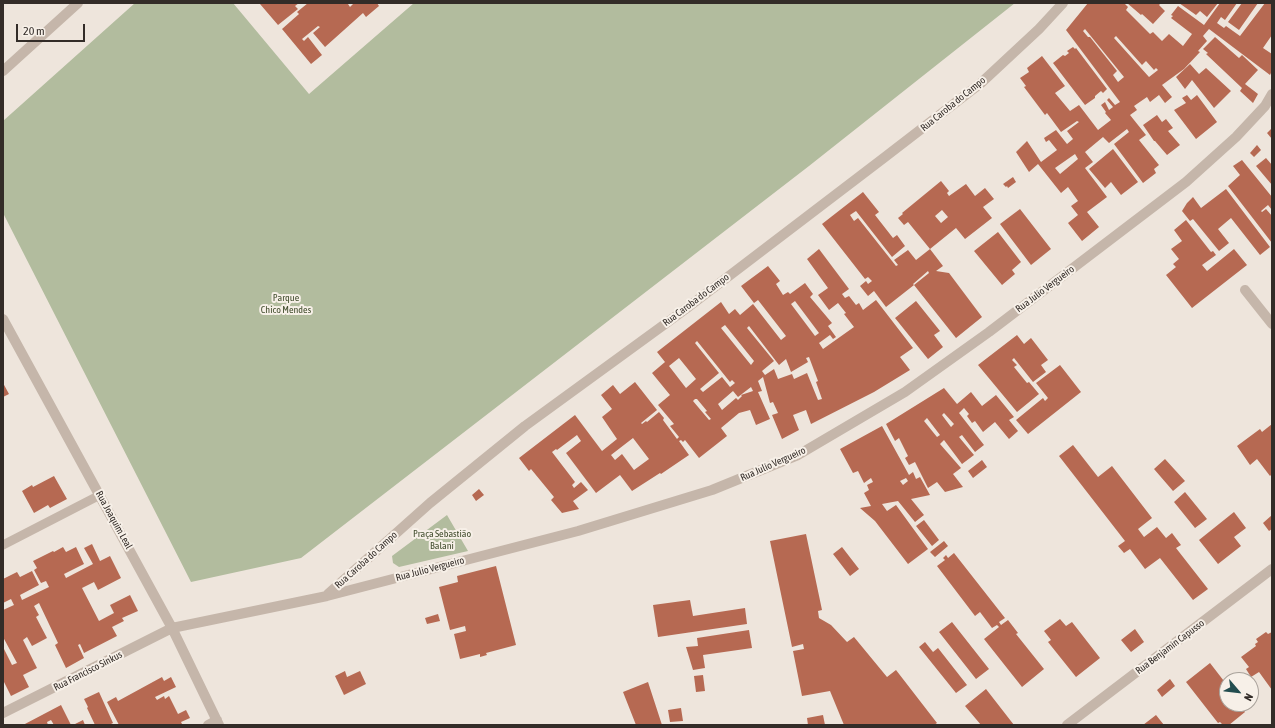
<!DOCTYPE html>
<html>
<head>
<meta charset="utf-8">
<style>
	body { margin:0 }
	#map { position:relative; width:1275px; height:728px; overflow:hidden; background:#eee5dc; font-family:"Asap Condensed",sans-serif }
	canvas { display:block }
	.frame { position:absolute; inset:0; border:4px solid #332c28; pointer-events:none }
	.north { position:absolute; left:1219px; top:672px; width:40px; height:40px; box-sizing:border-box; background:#f7f0e8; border:1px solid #a9a29b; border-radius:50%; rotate:118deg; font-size:11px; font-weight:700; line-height:16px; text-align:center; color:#332c28 }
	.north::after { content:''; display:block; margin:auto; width:14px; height:18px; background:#234d4f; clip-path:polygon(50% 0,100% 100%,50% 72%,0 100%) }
	.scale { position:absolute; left:16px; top:24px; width:69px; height:18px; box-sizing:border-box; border:2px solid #332c28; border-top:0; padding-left:5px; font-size:12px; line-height:14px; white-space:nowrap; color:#332c28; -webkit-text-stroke:3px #f7f0e8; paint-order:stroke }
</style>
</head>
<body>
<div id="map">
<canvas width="1275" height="728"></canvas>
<div class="frame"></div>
<div class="north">N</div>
<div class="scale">20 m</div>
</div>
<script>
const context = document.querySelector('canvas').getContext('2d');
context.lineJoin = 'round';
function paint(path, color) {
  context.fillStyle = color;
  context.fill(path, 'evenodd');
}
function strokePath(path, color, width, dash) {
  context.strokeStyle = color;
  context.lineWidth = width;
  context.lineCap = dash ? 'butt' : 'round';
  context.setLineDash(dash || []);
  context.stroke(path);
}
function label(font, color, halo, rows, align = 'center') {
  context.font = font + ' "Asap Condensed",sans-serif';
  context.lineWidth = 4;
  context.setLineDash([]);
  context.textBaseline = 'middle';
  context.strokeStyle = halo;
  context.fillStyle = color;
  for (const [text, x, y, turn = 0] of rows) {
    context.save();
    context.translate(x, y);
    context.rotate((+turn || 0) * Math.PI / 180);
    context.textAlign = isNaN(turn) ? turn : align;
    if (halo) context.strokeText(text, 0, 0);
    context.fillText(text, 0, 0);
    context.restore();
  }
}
paint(new Path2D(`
	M135 3H233L309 94 414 3H1015L809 166 301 558 191 582 3 213V121Z
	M447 515 468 551 399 567 393 563 392 556Z`), '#b2bc9e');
paint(new Path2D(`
	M261 3H299L295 6 298 9 278 25 260 4Z
	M308 3H349L348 4 350 7 354 3H377L379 6 366 17 363 13 325 47 313 33 320 27 318 26 302 39 304 41 308 37 322 55 311 64 282 29 299 14 297 12Z
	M1088 3H1124L1128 7 1126 10 1150 34 1153 32 1162 41 1169 34 1183 46 1192 34 1171 18 1173 16 1171 15 1178 6 1204 25 1220 3H1237L1225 20 1221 17 1217 23 1224 28 1226 26 1240 36 1265 3H1272V35L1263 48 1272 54V71L1270 75 1209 29 1203 36 1207 41 1198 51 1200 52 1184 69 1162 85 1172 97 1165 103 1159 95 1150 102 1147 97 1134 106 1137 110 1130 115 1146 135 1139 140 1159 165 1154 169 1156 173 1143 183 1114 144 1129 132 1127 129 1109 143 1103 137 1085 152 1093 162 1085 168 1107 197 1087 212 1099 227 1082 241 1068 223 1078 215 1071 206 1078 201 1068 187 1061 193 1038 164 1029 172 1016 152 1027 141 1041 162 1057 150 1049 140 1046 142 1044 138 1056 130 1067 144 1073 139 1067 131 1079 122 1077 121 1061 132 1047 113 1045 115 1024 87 1026 86 1020 78 1029 72 1027 68 1042 56 1065 86 1055 93 1070 111 1079 105 1098 130 1111 120 1105 113 1106 112 1101 105 1105 102 1109 110 1113 107 1107 100 1109 98 1115 105 1120 102 1066 30ZM1085 29 1124 77 1118 82 1113 75 1117 71 1090 37H1088L1083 31ZM1116 36 1142 65 1146 61 1154 70 1156 68 1158 70 1149 77 1114 38ZM1075 154 1078 159 1060 174 1055 168Z
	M1127 3H1161L1159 5 1165 11 1153 24 1142 14 1141 15Z
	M1179 3H1218L1207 17 1200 11 1196 15Z
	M1242 3H1258L1239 30 1228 22Z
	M1215 37 1239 58 1242 55 1258 70 1245 84 1258 94 1253 103 1240 91 1242 88 1206 54 1208 53 1203 49Z
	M1073 47 1075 49 1076 48 1107 89 1103 93 1101 91 1095 96V98L1085 105 1053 63 1063 55 1065 56 1069 53 1067 51Z
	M1190 64 1199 74 1206 68 1231 91 1214 108 1192 80 1185 89 1176 77Z
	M1187 95 1191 100 1197 95 1217 122 1196 139 1174 110 1186 103 1182 98Z
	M1157 115 1162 122 1166 119 1173 128 1168 131 1180 145 1167 155 1155 141H1154L1143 125Z
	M1272 128V139L1267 133Z
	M1257 145 1261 150 1254 157 1250 153Z
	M1113 149 1138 182 1121 195 1111 182 1105 188 1089 169Z
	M1266 158 1272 165V185L1256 166Z
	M1242 160 1272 197V210L1268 205 1261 211 1262 212 1266 209 1272 216V243L1228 186 1240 175 1233 166Z
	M1013 177 1016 182 1008 188 1007 186 1006 187 1003 184Z
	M941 181 949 191 947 193 949 196 966 184 975 196 985 188 994 199 983 207 992 218 965 239 956 228 930 249 908 222 904 225 898 218 903 214 902 213ZM942 210 948 217 941 223 935 216Z
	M1226 189 1270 247 1260 255 1231 218 1218 229 1229 243 1219 251 1193 219 1190 221 1182 211 1187 203 1193 197 1201 208Z
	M863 192 879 212 875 215 893 238 897 235 905 246 892 257 856 211 850 215 854 221 858 218 896 266 898 265 894 260 908 250 916 260 930 249 943 266 936 271 949 273 982 317 956 338 914 285 929 273 928 271 913 284 914 285 886 307 874 291 868 296 860 286 866 281 868 284 872 281 868 277 865 279 822 224Z
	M1020 209 1051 249 1031 265 1000 224Z
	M1186 220 1211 252 1213 251 1216 255 1202 265 1207 271 1234 249 1247 265 1192 308 1166 275 1176 267 1173 264 1179 259 1171 249 1182 241 1174 230Z
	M998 232 1021 262 1012 270 1015 274 1002 285 974 251Z
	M819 249 849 289 842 294 845 298 849 296 856 305 859 303 863 310 876 300 913 348 900 357 910 370 874 392 811 424 806 410 793 415 799 430 782 439 772 415 778 413 773 402 770 403 763 377 758 381 762 391 758 392 770 419 756 425 750 410 739 413 721 428 727 436 699 458 685 440 683 442 681 440 679 441 689 455 661 474 660 473 632 491 620 475 596 493 566 453 581 441 577 435 557 450 556 449 552 452 575 482 572 485 574 488 581 482 588 490 573 501 579 509 562 513 551 500 554 497 531 469 529 471 519 458 575 415 602 451 617 439 602 417 612 409 601 395 613 385 620 394 635 382 657 410 641 423 642 424 646 421 647 422 659 412 664 418 663 420 677 439 679 437 670 426 674 424 658 405 670 395 652 373 665 362 657 352 721 302 729 314 735 309 740 315 753 304 781 340 786 336 758 300 754 303 741 286 768 266 780 281 776 284 783 295 788 292 790 294 805 283 813 294 810 297 832 323 828 326 836 337 833 339 830 335 819 343 823 349 854 327 844 314 846 313 838 303 829 310 818 295 828 288 807 259ZM795 301 819 333 815 336 791 304ZM725 325 754 361 751 365 721 328ZM749 326 779 365 786 359 791 372 808 362 806 358 809 357 818 381 816 382 822 399 818 400 807 373 794 379 792 374 778 379 774 369 765 375 762 371 774 361 747 328ZM697 341 730 382 732 380 735 383 730 387 722 377 703 392 700 389 719 373 695 343ZM679 358 696 379 686 388 669 366ZM751 387 753 391 741 395 742 396 738 400 736 398 722 410 718 404 733 391 738 397ZM695 399H697L707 411 705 412 711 419 709 420 693 401ZM633 438 649 459 634 470 622 454 615 460 611 455Z
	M916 301 940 331 934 335 943 347 928 359 895 318Z
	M1017 335 1024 344 1031 338 1048 360 1041 365 1046 372 1033 382 1014 358 1012 360 1017 365 1014 367 1027 383 1029 382 1039 394 1017 412 978 365Z
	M1060 365 1081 392 1028 434 1016 420 1043 398 1045 401 1048 398 1036 383Z
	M3 383 9 394 3 397Z
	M944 388 957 404 971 392 982 406 996 395 1014 417 1009 420 1018 431 1009 439 995 422 983 432 975 421 972 423 967 416 969 414 964 408 959 413 984 445 975 452 962 435 959 437 974 455 962 464 944 440 940 444 961 468 953 474 963 487 945 492 937 482 928 488 915 462 909 465 905 458 908 456 899 438 895 441 886 424ZM944 413 954 424 951 427 942 415ZM927 418 940 435 937 437 924 421Z
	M1272 424V474L1270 476 1257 459 1250 465 1237 446 1260 429 1262 432Z
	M882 426 909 475 913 472 916 479 920 477 930 495 911 499 924 515 915 522 898 501 882 504 887 511 896 505 928 549 908 564 875 521 860 508 871 506 864 493 869 490 867 485 873 482 871 478 864 483 858 471 853 473 840 449ZM906 478 908 481 903 485 900 481Z
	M1073 445 1098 477 1112 466 1152 518 1138 529 1144 537 1157 527 1166 538 1172 533 1181 545 1176 548 1208 589 1193 600 1160 558 1145 569 1130 549 1124 553 1118 546 1125 541 1059 456Z
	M1165 459 1185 481 1173 491 1154 469Z
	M982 460 987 467 973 478 968 471Z
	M54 476 67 499 50 508 48 505 34 513 22 491 32 485 33 487Z
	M479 489 484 495 476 501 472 495Z
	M1185 492 1207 519 1195 528 1174 502Z
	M1234 512 1246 528 1234 537 1241 546 1218 564 1199 540Z
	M1272 515V529L1269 531 1263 523Z
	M924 520 939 540 932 546 916 526Z
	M806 534 822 610 818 611 819 618 831 625 847 642 854 637 887 677 896 670 937 723 934 725H844L830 691 802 696 793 651 804 649 803 644 792 647 770 541Z
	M944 541 948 546 935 557 930 552Z
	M92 544 100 561 110 556 121 578 98 590 94 582 82 588 99 621 114 613 110 605 130 595 138 611 122 618 124 621 112 627 117 636 84 653 80 644 78 645 84 658 66 668 55 645 58 643 39 603 34 606 39 615 36 617 47 638 32 646 27 637 23 640 37 668 23 675 29 687 11 696 3 680V647L12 665 17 663 3 637V610L14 605 11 599 3 603V579L17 572 20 577 32 571 39 585 20 595 22 600 49 587 46 581 41 583 34 570 37 568 33 561 53 551 54 552 63 547 66 552 76 547 84 564 64 574 66 578 93 564 84 548Z
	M842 547 859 569 850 576 833 554Z
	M954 553 1005 618 999 622 1001 625 1008 620 1018 633 1016 634 1044 669 1022 687 984 639 999 627 997 625 992 628 980 612 975 616 937 566 945 560 943 558 946 555 948 558Z
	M496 566 516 645 486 653 487 655 480 657V654L460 659 454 634 466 631 465 626 450 630 439 587 458 582 457 576Z
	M690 600 693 616 745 608 747 624 658 637 653 605Z
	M438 614 440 621 427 624 425 618Z
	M1060 619 1066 626 1072 622 1100 658 1076 677 1048 642 1051 640 1044 631Z
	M952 622 989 669 976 679 939 632Z
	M1135 629 1144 642 1131 652 1121 640Z
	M749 630 752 648 703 655 705 668 693 670 686 647 698 646 697 638Z
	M1266 632 1268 634 1272 632V690L1259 672 1251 677 1246 669 1249 667 1241 657 1256 646 1255 644 1258 642 1256 639Z
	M925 642 933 652 938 648 967 685 956 693 919 647Z
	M1210 663 1227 685V704H1243L1241 706 1245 712 1229 725H1223L1220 722 1218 723 1186 682Z
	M345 671 347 677 360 671 366 684 344 695 335 676Z
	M703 675 705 691 696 692 694 676Z
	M162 677 164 681 171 677 176 687 155 697 157 700 164 696 165 699 169 696 178 714 186 710 190 718 181 722 182 724 181 725H119L107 702 116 697 118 701Z
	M1170 679 1175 686 1162 697 1157 690Z
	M648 682 662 725H636L623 692Z
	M986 689 1014 725H981L965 706Z
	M99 692 113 723 109 725H95L87 708 88 707 84 699Z
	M61 705 71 725H54L51 720 47 722 48 725H23Z
	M681 708 683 721 670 722 668 710Z
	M823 715 825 725H808L807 718Z
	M1156 715 1164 725H1143Z
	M83 720 85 725H73Z`), '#b66952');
strokePath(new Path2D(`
	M3 545 100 495`), '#c5b6aa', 9);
strokePath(new Path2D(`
	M3 71 78 3
	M1245 290 1272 324
	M3 319 172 628 219 725
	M328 594 430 503 525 426 687 308 885 157 981 83 1039 29 1063 3
	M3 713 172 628 327 596 578 531 712 490 798 455 905 392 989 332 1186 182 1236 137 1265 106 1272 94
	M208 725 217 720`), '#c5b6aa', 10);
strokePath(new Path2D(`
	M1067 725 1272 569`), '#c5b6aa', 10);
label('10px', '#332c28', '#f7f0e8', [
	["Rua Caroba do Campo",953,104,-39],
	["Rua Julio Vergueiro",1045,289,-37],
	["Rua Caroba do Campo",696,300,-37],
	["Rua Julio Vergueiro",773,464,-24],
	["Rua Joaquim Leal",114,520,61],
	["Rua Caroba do Campo",366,560,-42],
	["Rua Julio Vergueiro",430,569,-15],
	["Rua Benjamin Capusso",1170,647,-37],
	["Rua Francisco Sinkus",88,671,-27]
]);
label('10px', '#434e2f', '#f7f0e8', [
	["Parque",286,298],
	["Chico Mendes",286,310],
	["Praça Sebastião",442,534],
	["Balani",442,546]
]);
</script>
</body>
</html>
